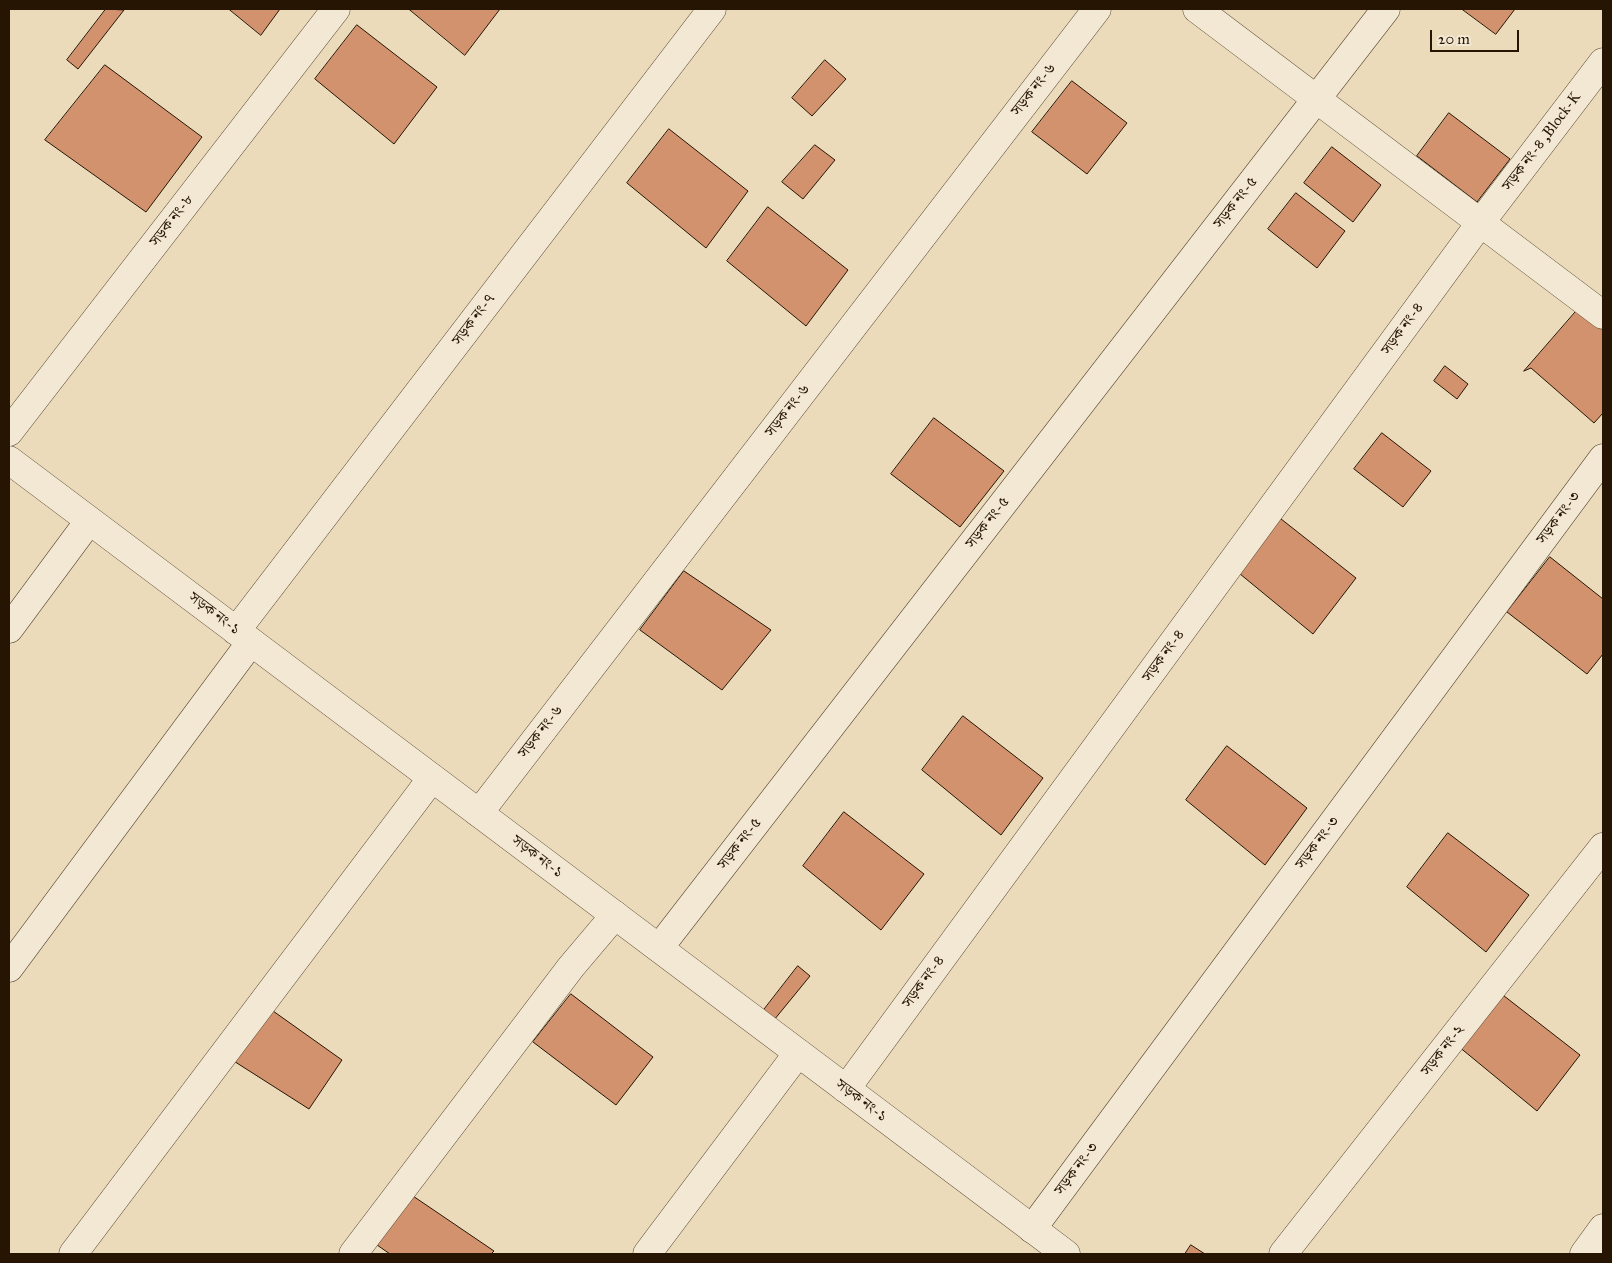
<!DOCTYPE html>
<html>
<head>
<meta charset="utf-8">
<style>
	body { margin:0 }
	#map { position:relative; width:1612px; height:1263px; overflow:hidden; background:#ebdbbb; font-family:"IM FELL Great Primer",serif }
	canvas { display:block }
	.frame { position:absolute; inset:0; border:10px solid #261503; pointer-events:none }
	.scale { position:absolute; left:1430px; top:30px; width:89px; height:22px; box-sizing:border-box; border:2px solid #261503; border-top:0; padding-left:6px; font-size:15px; line-height:18px; white-space:nowrap; color:#261503; -webkit-text-stroke:4px #f2e8d3; paint-order:stroke }
</style>
</head>
<body>
<div id="map">
<canvas width="1612" height="1263"></canvas>
<div class="frame"></div>
<div class="scale">20 m</div>
</div>
<script>
const context = document.querySelector('canvas').getContext('2d');
context.lineJoin = 'round';
function paint(path, color) {
  context.fillStyle = color;
  context.fill(path, 'evenodd');
}
function strokePath(path, color, width, dash) {
  context.strokeStyle = color;
  context.lineWidth = width;
  context.lineCap = dash ? 'butt' : 'round';
  context.setLineDash(dash || []);
  context.stroke(path);
}
function label(font, color, halo, rows, align = 'center') {
  context.font = font + ' "IM FELL Great Primer","Noto Serif Bengali",serif';
  context.lineWidth = 5;
  context.setLineDash([]);
  context.textBaseline = 'middle';
  context.strokeStyle = halo;
  context.fillStyle = color;
  for (const [text, x, y, turn = 0] of rows) {
    context.save();
    context.translate(x, y);
    context.rotate((+turn || 0) * Math.PI / 180);
    context.textAlign = isNaN(turn) ? turn : align;
    if (halo) context.strokeText(text, 0, 0);
    context.fillText(text, 0, 0);
    context.restore();
  }
}
const building = new Path2D(`
	M106 9 124 10 78 69 67 60Z
	M229 9H280L261 35Z
	M409 9H500L465 55Z
	M1462 9H1515L1496 34Z
	M357 25 437 87 394 144 315 79Z
	M825 60 846 79 812 116 792 98Z
	M105 65 202 137 146 212 45 140Z
	M1072 81 1127 123 1087 174 1032 132Z
	M1449 113 1510 159 1477 202 1417 156Z
	M669 129 748 191 706 248 627 183Z
	M815 145 835 160 803 199 782 182Z
	M1332 147 1381 185 1353 222 1304 183Z
	M1296 193 1345 231 1317 268 1268 229Z
	M768 207 848 270 806 326 727 261Z
	M1579 308 1603 329V413L1594 423 1531 368 1524 371Z
	M1445 366 1468 384 1457 399 1434 381Z
	M934 418 1004 471 960 527 891 474Z
	M1382 433 1431 471 1403 507 1354 469Z
	M1276 515 1356 578 1313 634 1234 569Z
	M1550 557 1603 599V654L1587 674 1507 612Z
	M684 571 771 630 722 690 640 630Z
	M963 716 1043 778 1001 835 922 770Z
	M1227 746 1307 808 1265 865 1186 800Z
	M844 812 924 874 881 930 803 866Z
	M1448 833 1529 895 1486 952 1407 887Z
	M798 966 810 976 774 1020 763 1011Z
	M1499 992 1580 1055 1537 1111 1458 1046Z
	M571 994 653 1057 616 1105 533 1042Z
	M266 1006 342 1060 309 1109 229 1058Z
	M410 1194 494 1251 491 1254H390L367 1238Z
	M1191 1245 1205 1254H1185Z`);
paint(building, '#d3926e');
strokePath(building, '#261503', 1);
const minor = new Path2D(`
	M1197 9 1603 315
	M9 432 336 9
	M9 629 89 521
	M236 631 712 9
	M479 813 1097 9
	M659 948 1386 9
	M9 968 251 642
	M846 1089 1481 222 1603 62
	M1032 1229 1603 458
	M73 1254 432 778
	M353 1254 571 967 615 915
	M647 1254 798 1053
	M1283 1254 1603 847
	M1584 1254 1603 1228`);
const tertiary = new Path2D(`
	M9 460 1066 1254`);
strokePath(minor, '#574631', 29);
strokePath(tertiary, '#574631', 29);
strokePath(minor, '#f2e8d3', 28);
strokePath(tertiary, '#f2e8d3', 28);
label('15px', '#261503', '#f2e8d3', [
	["সড়ক নং-৬",1034,90,-52],
	["সড়ক নং-৪ ,Block-K",1542,142,-53],
	["সড়ক নং-৫",1236,203,-52],
	["সড়ক নং-৮",172,221,-52],
	["সড়ক নং-৭",474,320,-53],
	["সড়ক নং-৪",1403,329,-54],
	["সড়ক নং-৬",788,411,-52],
	["সড়ক নং-৩",1559,518,-53],
	["সড়ক নং-৫",988,523,-52],
	["সড়ক নং-১",214,614,37],
	["সড়ক নং-৪",1164,656,-54],
	["সড়ক নং-৬",541,732,-52],
	["সড়ক নং-৩",1318,843,-53],
	["সড়ক নং-৫",740,844,-52],
	["সড়ক নং-১",537,857,37],
	["সড়ক নং-৪",924,982,-54],
	["সড়ক নং-২",1443,1051,-52],
	["সড়ক নং-১",861,1101,37],
	["সড়ক নং-৩",1077,1169,-53]
]);
</script>
</body>
</html>
